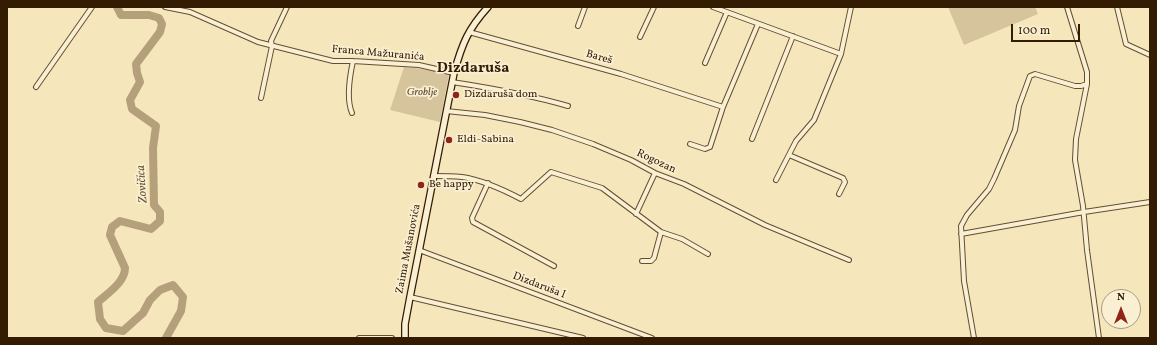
<!DOCTYPE html>
<html>
<head>
<meta charset="utf-8">
<style>
	body { margin:0 }
	#map { position:relative; width:1157px; height:345px; overflow:hidden; background:#f6e6bb; font-family:Vollkorn,serif }
	canvas { display:block }
	.frame { position:absolute; inset:0; border:8px solid #341c02; pointer-events:none }
	.north { position:absolute; left:1101px; top:289px; width:40px; height:40px; box-sizing:border-box; background:#f9efd3; border:1px solid #aa9b7f; border-radius:50%; rotate:0deg; font-size:11px; font-weight:700; line-height:16px; text-align:center; color:#341c02 }
	.north::after { content:''; display:block; margin:auto; width:14px; height:18px; background:#8f2418; clip-path:polygon(50% 0,100% 100%,50% 72%,0 100%) }
	.scale { position:absolute; left:1011px; top:24px; width:69px; height:18px; box-sizing:border-box; border:2px solid #341c02; border-top:0; padding-left:5px; font-size:12px; line-height:14px; white-space:nowrap; color:#341c02; -webkit-text-stroke:3px #f9efd3; paint-order:stroke }
</style>
</head>
<body>
<div id="map">
<canvas width="1157" height="345"></canvas>
<div class="frame"></div>
<div class="north">N</div>
<div class="scale">100 m</div>
</div>
<script>
const context = document.querySelector('canvas').getContext('2d');
context.lineJoin = 'round';
function paint(path, color) {
  context.fillStyle = color;
  context.fill(path, 'evenodd');
}
function strokePath(path, color, width, dash) {
  context.strokeStyle = color;
  context.lineWidth = width;
  context.lineCap = dash ? 'butt' : 'round';
  context.setLineDash(dash || []);
  context.stroke(path);
}
function label(font, color, halo, rows, align = 'center') {
  context.font = font + ' Vollkorn,serif';
  context.lineWidth = 3.5;
  context.setLineDash([]);
  context.textBaseline = 'middle';
  context.strokeStyle = halo;
  context.fillStyle = color;
  for (const [text, x, y, turn = 0] of rows) {
    context.save();
    context.translate(x, y);
    context.rotate((+turn || 0) * Math.PI / 180);
    context.textAlign = isNaN(turn) ? turn : align;
    if (halo) context.strokeText(text, 0, 0);
    context.fillText(text, 0, 0);
    context.restore();
  }
}
paint(new Path2D(`
	M948 7H1035L1038 14 964 45Z
	M404 67 415 68 449 74 440 122 390 110Z`), '#d5c49c');
strokePath(new Path2D(`
	M117 7 121 15H149L159 18 162 24 160 32 136 64 137 73 140 82 130 100 132 109 156 126 153 148 154 205 160 212V221L151 229 120 221 112 227 110 235 125 268C125 282 108 293 98 302L100 319 106 328 123 331 143 313 150 300 160 290 173 285 183 297 181 311 166 338`), '#b4a17c', 8);
const street = new Path2D(`
	M165 7 190 12 258 42 333 61H353L419 65 454 73
	M713 7 841 54
	M1067 7 1087 72V84L1076 139 1075 160 1083 206 1087 250 1099 338
	M1117 7 1126 44 1150 55
	M578 26 585 7
	M469 32 621 74 723 107 758 24
	M640 37 654 7
	M705 63 727 12
	M452 82C491 88 530 95 568 106
	M36 87 92 7
	M261 98 272 46 271 41 287 7
	M446 111 485 115 520 122 552 130 593 144 631 160 655 173 684 184 765 225 849 260
	M352 113C346 99 350 75 353 61
	M752 139 793 36
	M690 144 705 149 710 147 723 107
	M789 155 843 178 845 182 839 194
	M433 176C442 176 452 176 462 177 483 180 502 189 521 199L551 172 602 188 661 232 682 239 708 254
	M776 180 796 141 814 120 841 54 851 7
	M488 183 472 218 473 222 554 266
	M636 214 655 173
	M961 234 1084 212 1150 202
	M419 250 652 338
	M642 261H651L654 258 661 232
	M410 297 583 338
	M359 338H392
	M974 338 964 281 961 226 967 215 989 189 994 179 1015 130 1019 106 1030 76 1035 74 1075 86H1081L1087 84`);
const secondary = new Path2D(`
	M405 338V324L410 297 454 73C462 44 468 29 488 7`);
strokePath(street, '#644e30', 6);
strokePath(secondary, '#341c02', 8);
strokePath(street, '#f9efd3', 4);
strokePath(secondary, '#f9efd3', 5.5);
for (const [x, y, r, color] of [
	[456,95,4,"#8f2418"],
	[449,140,4,"#8f2418"],
	[421,185,4,"#8f2418"]
]) {
  const dot = new Path2D();
  dot.arc(x, y, r, 0, 2 * Math.PI);
  context.fillStyle = color;
  context.fill(dot);
  strokePath(dot, '#f9efd3', 1.5);
}
label('11px', '#341c02', '#f9efd3', [
	["Franca Mažuranića",378,54,5],
	["Bareš",599,58,16],
	["Rogozan",656,162,25],
	["Zaima Mušanovića",409,249,-79],
	["Dizdaruša I",539,286,21]
]);
label('italic 11px', '#644e30', '#f9efd3', [
	["Groblje",422,93]
]);
label('11px', '#341c02', '#f9efd3', [
	["Dizdaruša dom",464,95],
	["Eldi-Sabina",457,140],
	["Be happy",429,185]
], 'left');
label('italic 12px', '#675133', '#f9efd3', [
	["Zovičica",143,184,-94]
]);
label('bold 15px', '#341c02', '#f9efd3', [
	["Dizdaruša",473,69]
]);
</script>
</body>
</html>
